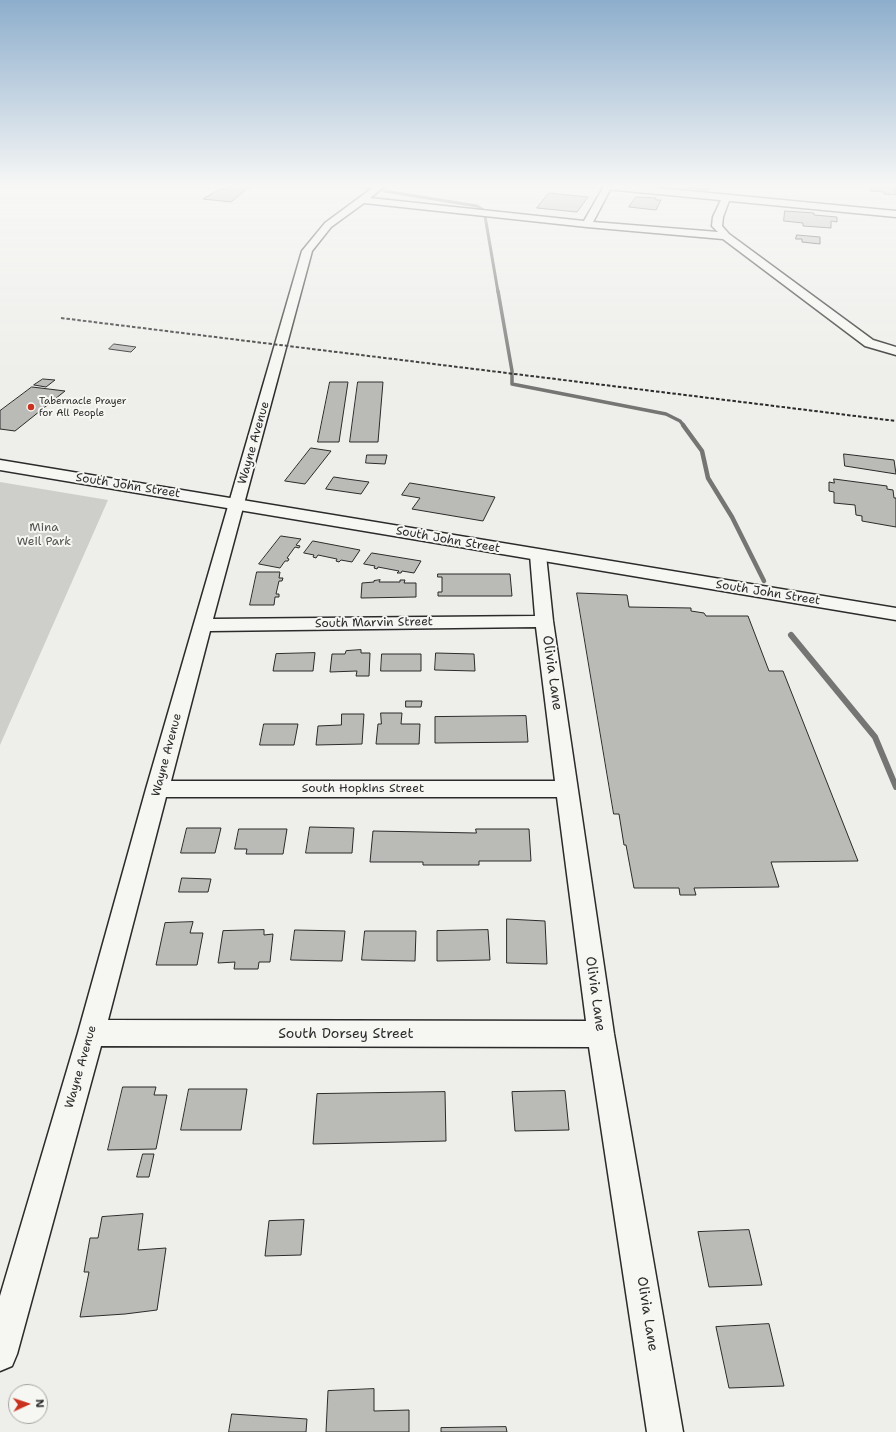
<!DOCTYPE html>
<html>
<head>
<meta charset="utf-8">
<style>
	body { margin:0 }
	#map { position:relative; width:896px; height:1432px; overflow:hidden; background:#eeeeea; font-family:"Shantell Sans",sans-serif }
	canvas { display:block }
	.north { position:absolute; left:8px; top:1384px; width:40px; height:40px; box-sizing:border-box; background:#f6f6f2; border:1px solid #a5a5a2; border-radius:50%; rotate:87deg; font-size:11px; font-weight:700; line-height:16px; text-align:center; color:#2b2b2b }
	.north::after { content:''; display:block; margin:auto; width:14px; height:18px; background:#c8321e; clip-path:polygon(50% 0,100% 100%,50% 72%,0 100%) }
</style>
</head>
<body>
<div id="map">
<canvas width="896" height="1432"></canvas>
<div class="north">N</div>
</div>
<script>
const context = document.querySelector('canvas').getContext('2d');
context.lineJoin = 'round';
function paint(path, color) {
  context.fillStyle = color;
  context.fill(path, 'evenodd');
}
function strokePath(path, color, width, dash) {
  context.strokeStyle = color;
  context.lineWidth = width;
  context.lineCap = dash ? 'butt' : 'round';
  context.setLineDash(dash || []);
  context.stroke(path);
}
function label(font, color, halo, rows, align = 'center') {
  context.font = font + ' "Shantell Sans",sans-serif';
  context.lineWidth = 4;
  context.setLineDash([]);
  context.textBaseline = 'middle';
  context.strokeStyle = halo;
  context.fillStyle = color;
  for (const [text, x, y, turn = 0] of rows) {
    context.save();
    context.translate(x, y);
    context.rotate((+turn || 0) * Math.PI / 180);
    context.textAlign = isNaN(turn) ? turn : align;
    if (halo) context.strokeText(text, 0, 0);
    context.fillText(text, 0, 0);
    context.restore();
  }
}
paint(new Path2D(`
	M0 482 108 500 0 745Z`), '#cececa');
strokePath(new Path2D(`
	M355 186 368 189
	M384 191 477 206 485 211
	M485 216 498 292`), '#757573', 3);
strokePath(new Path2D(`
	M498 291 512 371V384L666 414 680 421 684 426`), '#757573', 3.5);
strokePath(new Path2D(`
	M683 425 702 451 708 478 732 517 764 581`), '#757573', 4.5);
strokePath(new Path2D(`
	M791 635 875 737 896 787`), '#757573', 6);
const building = new Path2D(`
	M231 186 249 187 231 202 203 199 220 189H226Z
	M687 186H710L709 190 686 188Z
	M870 186 896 187V195L884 194V192L871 191Z
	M549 193 588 197 577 212 537 208Z
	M636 197 656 198V200H661L656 210 629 207Z
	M785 211 814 213V215L837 217V222L831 221V228L803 226V223L784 221Z
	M797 235 820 237V244L802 242V239H796Z
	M114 344 136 347 131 352 109 349Z
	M43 379 55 380 46 387 34 385Z
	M330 382H348L339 442H318Z
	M358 382H383L378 442H350Z
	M32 387 65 391 15 431 0 429V411Z
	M311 448 331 451 305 484 285 481Z
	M844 454 894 460 896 474 845 466Z
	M367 455H387L385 464 366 463Z
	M334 477 347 479 369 482 361 494 326 489Z
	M834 479 887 486V489L893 490 894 498H896V527L862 521V516L856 515 855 505 834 503V492L829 491V482L834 483Z
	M410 483 495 497 483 521 412 509 420 498 402 495Z
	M281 536 301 539 296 545 300 546 299 548 295 547 287 558 289 559 288 561H285L280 568 259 564Z
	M313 541 360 550 352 562 341 560 339 562 336 561 337 559 318 555 316 558 313 557 314 555 304 553Z
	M372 553 421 561 414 573 402 571 401 573H397L399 571 378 567 377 569 374 568 375 566 364 564Z
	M257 572H280L279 578H283L282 581H279L276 594H279V597H275L274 605H250Z
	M438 574H510L512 596H438V592H442V577H438Z
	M380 580 379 582H400V580H405L404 583H416V597L361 598 362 583 374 582V581Z
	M577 593 627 595 629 607 691 608V611L704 613 706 616H748L769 671H783L858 861 771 862 779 887 694 888 696 895H680L679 888H634L626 845H624L619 814H614Z
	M361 650V653H370L369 676H356L357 671 330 672 332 654H345L346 651Z
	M315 653 313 671H273L276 654Z
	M436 653 474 654 475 671 435 670Z
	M382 654H421V671H381Z
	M406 701H422L421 707H406Z
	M381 713H402L401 724H420L419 744H376L378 724H381Z
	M342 714H364L362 744 316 745 318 726 341 725Z
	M526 716 528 742 435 743V717Z
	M264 724H298L294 745H260Z
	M310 827 354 828 352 853H306Z
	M187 828H221L215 853H181Z
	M239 829H287L283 854H246L247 849H235Z
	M476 829H529L531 861H479V865H423V862H370L373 831 476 833Z
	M182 878 211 879 208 892H179Z
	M507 919 545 921 547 964 507 963Z
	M193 922 190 933H203L197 965H156L165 923Z
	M264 930V935L273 934 270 962H259L258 969H234L235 962 218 963 223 931Z
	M295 930 345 931 342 961 291 960Z
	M488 930 490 960 437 961V931Z
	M365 931H416L415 961 362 960Z
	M123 1087H156L154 1095H167L156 1149 108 1150Z
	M189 1089H247L241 1130H181Z
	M565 1091 569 1130 515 1131 512 1092Z
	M445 1092 446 1141 313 1144 317 1094Z
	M143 1154H154L149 1177H137Z
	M143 1214 138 1250 166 1248 157 1310 125 1314 80 1317 89 1272H84L90 1238H98L102 1217Z
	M304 1220 301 1255 265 1256 269 1221Z
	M749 1230 762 1285 709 1287 698 1232Z
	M769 1324 784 1386 729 1388 716 1327Z
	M374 1389V1411L409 1410V1432H326L328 1391Z
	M232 1414 307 1419 306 1432H229Z
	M506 1427 507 1432H441V1428Z`);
paint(building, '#babab7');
strokePath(building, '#2b2b2b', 1);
const minor = new Path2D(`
	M375 186H385L370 198 584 221 604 186H612L593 222 718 232 712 226 713 217 723 196H729L730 198 723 217 722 226 729 234 873 340 896 347V355L865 346 723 239 587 227 364 203 331 227 312 251 213 619 535 616 530 555 532 551 538 550 544 551 546 555 553 621 614 1034 683 1432H647L589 1047 101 1046 17 1354 12 1366 0 1371V1296L78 1033 146 789 302 251 325 223ZM536 627 555 781H171L210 631ZM166 797H557L586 1021 108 1020Z`);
const tertiary = new Path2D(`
	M0 460 896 608V620L0 470Z`);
const primary = new Path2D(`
	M601 186H637L896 211V217L606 189Z`);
strokePath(minor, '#2b2b2b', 3);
strokePath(tertiary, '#2b2b2b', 3);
strokePath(primary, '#2b2b2b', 3);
paint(minor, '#f6f6f2');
paint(tertiary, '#f6f6f2');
paint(primary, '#f6f6f2');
strokePath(new Path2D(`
	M61 318 896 421`), '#2b2b2b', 2, [3.5, 2]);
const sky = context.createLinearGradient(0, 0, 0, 387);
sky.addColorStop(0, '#8daecc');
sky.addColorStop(0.48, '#f7f7f6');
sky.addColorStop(1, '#f7f7f600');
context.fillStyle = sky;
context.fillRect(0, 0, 896, 387);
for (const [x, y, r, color] of [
	[31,407,4,"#c8321e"]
]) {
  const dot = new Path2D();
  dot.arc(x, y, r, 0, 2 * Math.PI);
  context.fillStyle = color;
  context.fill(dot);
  strokePath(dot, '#f6f6f2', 1.5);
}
label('10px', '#2b2b2b', '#f6f6f2', [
	["Tabernacle Prayer",39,401],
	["for All People",39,413]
], 'left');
label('12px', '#2b2b2b', '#f6f6f2', [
	["Wayne Avenue",254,443,-74],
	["South John Street",128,486,9],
	["South John Street",448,540,10],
	["South John Street",768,593,9],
	["South Marvin Street",374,623,-1],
	["Wayne Avenue",167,755,-75],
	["South Hopkins Street",363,789],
	["Wayne Avenue",81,1067,-74]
]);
label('12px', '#545453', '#f6f6f2', [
	["Mina",44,528],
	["Weil Park",44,542]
]);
label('14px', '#2b2b2b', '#f6f6f2', [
	["Olivia Lane",552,673,82],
	["Olivia Lane",595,994,82],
	["South Dorsey Street",346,1034],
	["Olivia Lane",647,1314,81]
]);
</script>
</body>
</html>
